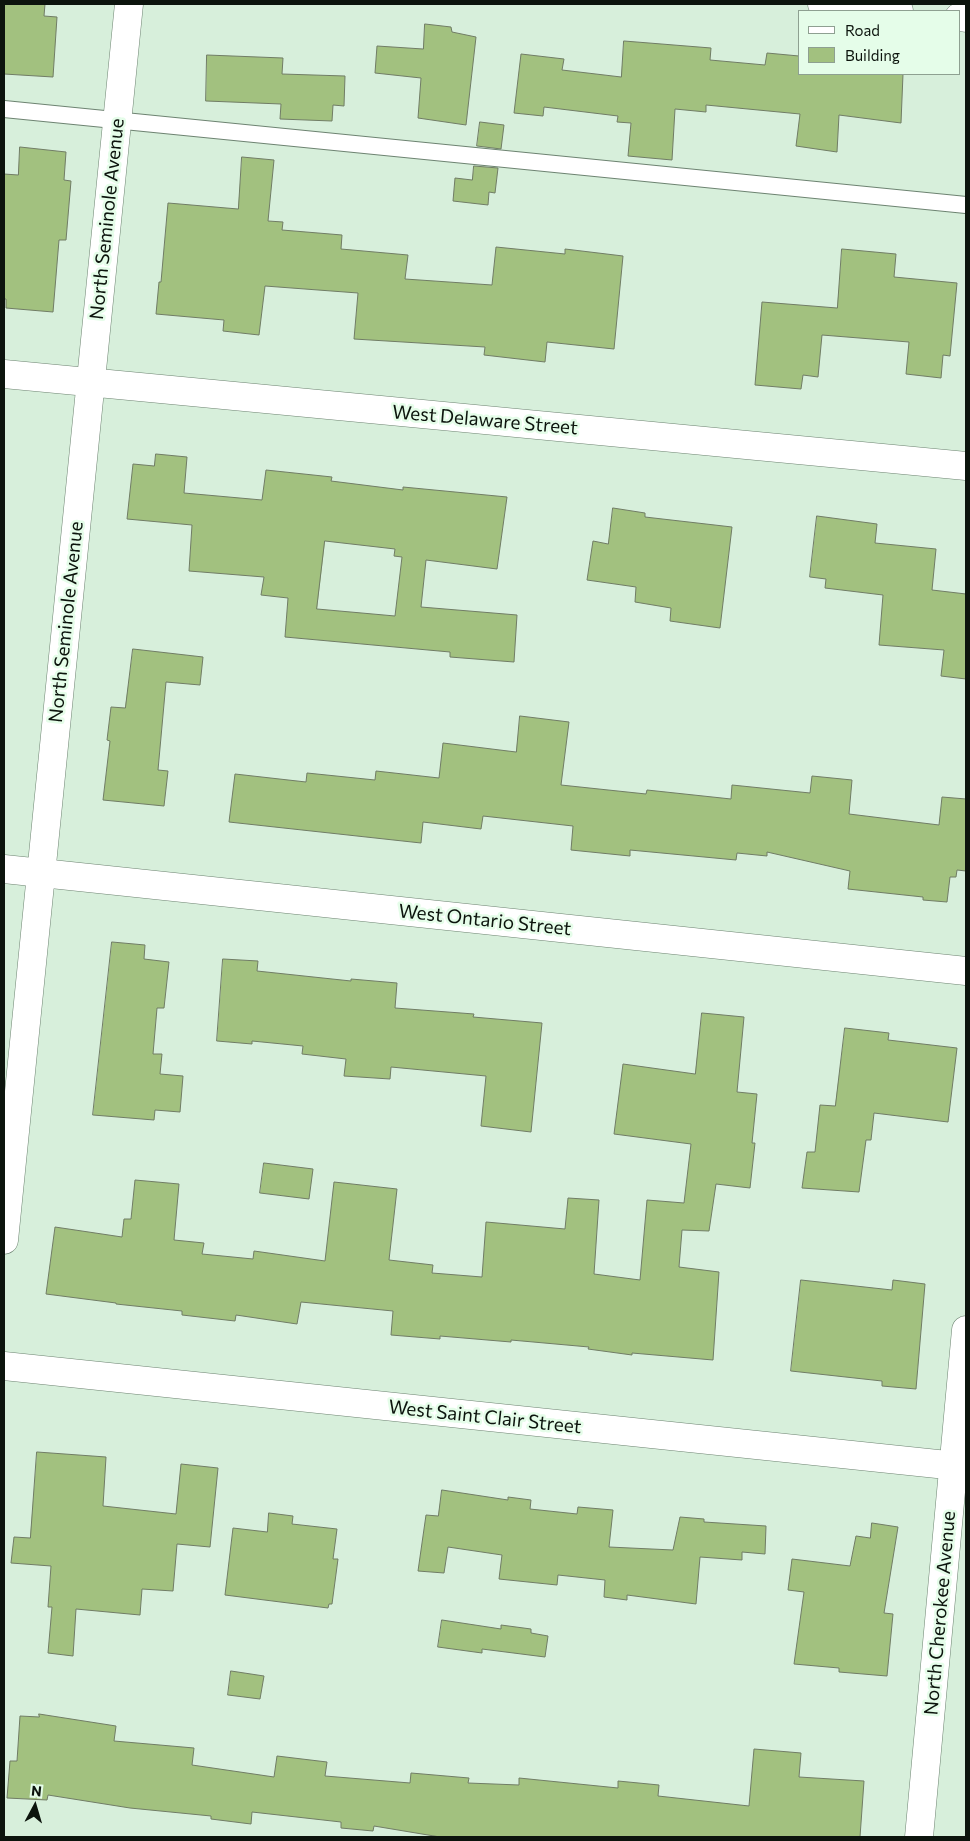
<!DOCTYPE html>
<html>
<head>
<meta charset="utf-8">
<style>
	body { margin:0 }
	#map { position:relative; width:970px; height:1841px; overflow:hidden; background:#d7efdb; font-family:Commissioner,sans-serif }
	canvas { display:block }
	.frame { position:absolute; inset:0; border:5px solid #0c140d; pointer-events:none }
	.legend { position:absolute; left:798px; top:10px; width:162px; height:65px; box-sizing:border-box; background:#e5fde9; border:1px solid #8ea091; margin:0; padding:6px 9px; list-style:none; font-size:15px; color:#0c140d }
	.legend li { display:flex; align-items:center; gap:10px; height:25px }
	.legend b { width:25px; border:1px solid #8ea091 }
	.north { position:absolute; left:10px; top:1781px; width:50px; height:50px; -webkit-text-stroke:4px #e5fde9; paint-order:stroke; rotate:6deg; font-size:14px; font-weight:700; line-height:20px; text-align:center; color:#0c140d }
	.north::after { content:''; display:block; margin:auto; width:18px; height:22px; background:#0c140d; clip-path:polygon(50% 0,100% 100%,50% 72%,0 100%) }
</style>
</head>
<body>
<div id="map">
<canvas width="970" height="1841"></canvas>
<div class="frame"></div>
<ul class="legend">
<li><b style="height:6px;background:#fff"></b>Road</li>
<li><b style="height:14px;background:#a2c17f"></b>Building</li>
</ul>
<div class="north">N</div>
</div>
<script>
const context = document.querySelector('canvas').getContext('2d');
context.lineJoin = 'round';
function paint(path, color) {
  context.fillStyle = color;
  context.fill(path, 'evenodd');
}
function strokePath(path, color, width, dash) {
  context.strokeStyle = color;
  context.lineWidth = width;
  context.lineCap = dash ? 'butt' : 'round';
  context.setLineDash(dash || []);
  context.stroke(path);
}
function label(font, color, halo, rows, align = 'center') {
  context.font = font + ' Commissioner,sans-serif';
  context.lineWidth = 5;
  context.setLineDash([]);
  context.textBaseline = 'middle';
  context.strokeStyle = halo;
  context.fillStyle = color;
  for (const [text, x, y, turn = 0] of rows) {
    context.save();
    context.translate(x, y);
    context.rotate((+turn || 0) * Math.PI / 180);
    context.textAlign = isNaN(turn) ? turn : align;
    if (halo) context.strokeText(text, 0, 0);
    context.fillText(text, 0, 0);
    context.restore();
  }
}
const building = new Path2D(`
	M4 4H45L44 16 57 17 53 77 4 74Z
	M425 24 451 27 452 32 476 37 466 125 418 118 421 78 375 73 377 46 423 49Z
	M624 41 711 48 710 60 765 65 767 53 799 56V74H903L901 123 839 115 837 152 796 146 800 114 706 105V112L675 109 672 160 628 156 631 123 617 122 618 116 544 107 543 116 514 113 521 54 564 59 562 70 621 77Z
	M207 55 283 58 282 74 345 76 344 106 333 105 332 121 280 119 281 104 206 101Z
	M480 122 504 125 501 149 477 146Z
	M20 147 66 152 64 180 71 181 66 240H59L53 312 6 308V299H4V174L18 175Z
	M242 157 274 160 268 221 283 222 282 230 342 235 341 249 408 255 405 279 492 285 496 247 565 254V249L623 256 614 349 547 342 545 362 484 355 485 347 354 339 358 293 265 286 259 335 223 331 224 320 156 314 159 282H161L168 203 238 209Z
	M474 166 498 168 495 193 489 192 488 205 453 201 455 178 472 180Z
	M842 249 896 254 894 277 957 283 950 356 943 355 941 378 906 374 909 342 822 335 818 377 803 375 801 389 755 385 762 302 837 308Z
	M156 454 187 457 184 493 262 500 266 470 332 477 331 481 403 490V487L507 497 497 569 426 560 421 607 517 615 514 662 450 657V652L285 637 288 598 261 595 264 577 189 571 192 525 127 519 133 464 154 466ZM325 541 395 549 394 556 402 557 395 616 317 609Z
	M613 508 645 513V517L732 527 720 628 670 621 671 608 635 602 636 587 587 580 593 541 608 544Z
	M817 516 877 524 875 543 936 549 932 590 966 594V679L941 676 944 650 879 645 883 595 825 588 826 579 810 577Z
	M133 649 203 657 200 685 166 682 158 770 168 771 164 806 103 800 110 741 107 740 111 707 125 708Z
	M520 716 569 722 561 785 646 794 647 790 731 799 732 785 810 793 812 776 852 780 849 814 939 825 942 797 966 799V871L957 870 956 877H950L947 902 923 900V897L848 889 850 871 767 852V856L737 853 736 860 630 850V856L571 850 573 826 483 816 481 829 423 822 421 843 229 822 235 774 306 782 307 773 375 780 376 771 439 778 443 743 516 752Z
	M112 942 145 945 144 959 169 962 164 1008H157L153 1054H162L160 1074 183 1076 180 1112 155 1110 154 1120 93 1115Z
	M223 959 258 961 257 971 351 981V979L397 983 395 1008 474 1014 473 1017 542 1023 531 1132 481 1126 486 1076 391 1067 390 1079 344 1076 346 1059 302 1054 303 1046 252 1041V1044L217 1041Z
	M702 1013 744 1017 737 1092 757 1094 752 1143H755L750 1188 716 1184 709 1231 682 1230 679 1267 719 1272 713 1360 632 1353V1355L588 1349 589 1347 511 1340V1342L440 1336V1339L391 1335 393 1311 301 1302 297 1324 236 1315 235 1321 182 1315V1311L116 1304V1303L46 1294 55 1227 122 1237 124 1219H131L135 1180 179 1184 174 1240 204 1243 202 1254 253 1259 254 1251 325 1261 334 1182 397 1189 389 1260 433 1265 432 1273 482 1277 486 1222 565 1229 568 1198 599 1200 594 1274 640 1280 647 1200 684 1203 691 1144 614 1134 623 1064 695 1074Z
	M845 1028 889 1033 888 1040 957 1048 948 1122 874 1113 871 1140H866L859 1192 802 1188 807 1152H815L820 1105 835 1106Z
	M264 1163 313 1169 309 1199 260 1193Z
	M801 1280 892 1290 893 1280 925 1284 916 1389 882 1386V1381L791 1371Z
	M37 1452 106 1457 103 1506 176 1514 181 1464 218 1468 210 1547 177 1544 173 1591 142 1589 140 1615 76 1609 73 1656 48 1653 52 1607H48L51 1566 11 1563 14 1537 30 1538Z
	M442 1490 508 1500V1497L531 1500 530 1509 577 1514 578 1507 613 1510 609 1547 673 1550 680 1517 704 1519V1522L766 1526 765 1554 742 1552V1560L700 1557 696 1604 627 1595V1600L604 1597 605 1580 558 1575 557 1585 499 1579 502 1555 448 1547 444 1573 418 1571 426 1515 438 1516Z
	M269 1513 293 1516 292 1524 337 1529 333 1559H338L332 1604H329L328 1608 225 1595 233 1528 267 1532Z
	M872 1523 898 1527 884 1613 893 1614 887 1676 839 1672V1668L794 1664 804 1592 788 1590 792 1559 850 1566 856 1536 870 1538Z
	M442 1620 501 1629V1625L531 1629V1633L548 1636 545 1657 482 1649V1653L438 1647Z
	M231 1671 264 1676 260 1699 228 1695Z
	M39 1714 116 1726 114 1741 194 1748 192 1765 274 1777 277 1756 327 1762 325 1776 410 1783 411 1773 469 1778 468 1783 519 1785V1778L618 1788V1781L659 1785 658 1796 749 1806 754 1749 801 1753 799 1777 864 1781 860 1837H440L374 1826 373 1831 341 1828V1822L252 1812 251 1824 211 1819V1816L130 1808 48 1795 47 1800 7 1798 10 1761H17L20 1716 39 1717Z`);
paint(building, '#a2c17f');
strokePath(building, '#707c65', 1);
const service = new Path2D(`
	M4 109 966 205`);
const minor = new Path2D(`
	M822 4 899 11
	M959 17 966 18
	M4 374 966 466
	M4 869 966 971
	M4 1240 129 4
	M4 1366 966 1467
	M919 1837 966 1330`);
strokePath(service, '#6d8371', 18);
strokePath(minor, '#6d8371', 29);
strokePath(service, '#fff', 16);
strokePath(minor, '#fff', 28);
label('19px', '#0c140d', '#e5fde9', [
	["North Seminole Avenue",107,219,-84],
	["West Delaware Street",485,420,5],
	["North Seminole Avenue",66,622,-84],
	["West Ontario Street",485,920,6],
	["West Saint Clair Street",485,1417,6],
	["North Cherokee Avenue",940,1613,-85]
]);
</script>
</body>
</html>
